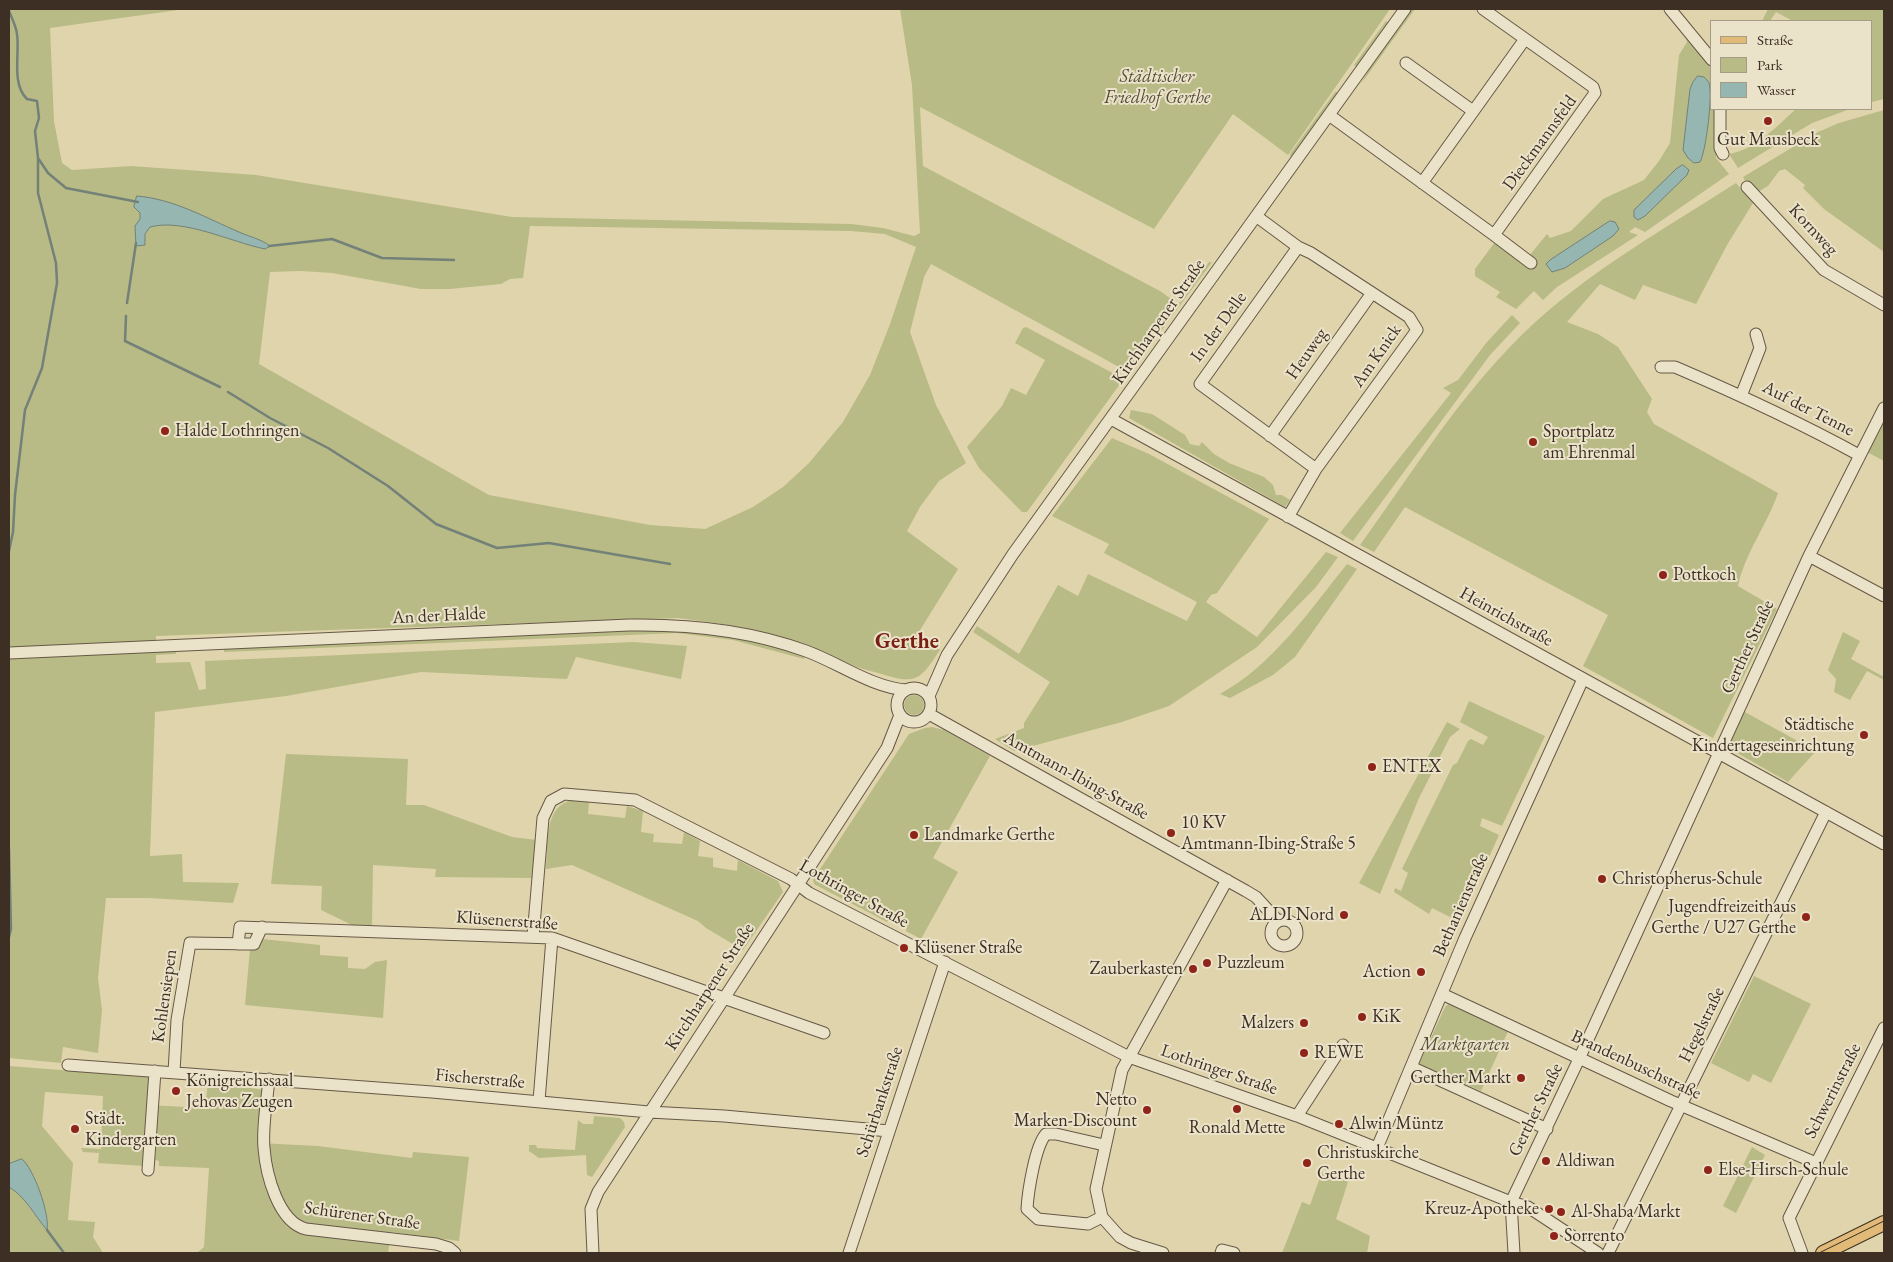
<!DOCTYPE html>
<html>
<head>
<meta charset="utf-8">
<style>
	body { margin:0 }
	#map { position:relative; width:1893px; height:1262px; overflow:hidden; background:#e0d4ac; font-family:"EB Garamond",serif }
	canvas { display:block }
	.frame { position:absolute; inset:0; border:10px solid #3e2f25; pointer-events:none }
	.legend { position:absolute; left:1710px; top:20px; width:162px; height:90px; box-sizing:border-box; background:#ebe3c9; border:1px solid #a69b87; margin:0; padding:6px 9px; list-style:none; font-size:15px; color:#3e2f25 }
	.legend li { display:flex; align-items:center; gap:10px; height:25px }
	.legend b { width:25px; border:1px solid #a69b87 }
</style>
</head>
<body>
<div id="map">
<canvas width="1893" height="1262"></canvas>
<div class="frame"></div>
<ul class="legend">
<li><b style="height:6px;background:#e0ba76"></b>Straße</li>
<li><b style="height:14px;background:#b8bb85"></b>Park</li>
<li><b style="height:14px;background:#96b7b1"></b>Wasser</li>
</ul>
</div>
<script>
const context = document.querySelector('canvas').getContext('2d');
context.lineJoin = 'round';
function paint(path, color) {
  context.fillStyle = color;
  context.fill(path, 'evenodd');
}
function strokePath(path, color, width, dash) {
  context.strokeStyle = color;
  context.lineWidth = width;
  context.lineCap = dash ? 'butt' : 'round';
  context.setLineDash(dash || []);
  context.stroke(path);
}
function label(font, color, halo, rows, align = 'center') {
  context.font = font + ' "EB Garamond",serif';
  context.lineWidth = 4;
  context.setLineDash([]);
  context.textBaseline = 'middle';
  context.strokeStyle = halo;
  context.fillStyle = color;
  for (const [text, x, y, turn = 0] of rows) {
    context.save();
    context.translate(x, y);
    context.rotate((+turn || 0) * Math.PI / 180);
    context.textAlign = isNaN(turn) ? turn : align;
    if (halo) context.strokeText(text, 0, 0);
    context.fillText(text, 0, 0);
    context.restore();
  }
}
paint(new Path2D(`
	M9 9H185L50 28 54 121 62 163 72 170 131 166 256 175 512 217 851 224 883 228 914 236 920 233 912 85 900 9H1390L1288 155 1233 114 1154 229 920 107 923 166 1160 291 1177 303 1181 302 1209 262H1212L1130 373 931 264 924 277 910 332 936 405 966 463 939 481 920 507 907 531 958 569 917 635 940 650C934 658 926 674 915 678 905 682 889 676 878 673 850 667 824 652 797 642 758 629 718 623 678 618L156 636V651L176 650V654L156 655V663L190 662 199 690 206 689 205 661 634 642 687 646 681 679 576 657 567 679 421 672 286 696 155 712 150 856 182 854 183 882 239 883 233 903 149 898H106L98 978 102 1010 98 1053 63 1047 61 1063 9 1058ZM530 226 851 231 885 234 916 247 890 324 870 375 843 422 809 463 783 487 753 507 705 529 650 525 489 495 259 364 270 272 301 271 332 273 421 289H450L501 284 510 279 523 278Z
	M1411 9H1415L1361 84 1373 62Z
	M1663 9H1666L1711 65 1712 109H1717L1716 158 1729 174 1645 232 1635 227 1629 232 1638 235 1557 287 1543 300 1534 291 1516 309 1496 297 1500 292 1475 276V269L1495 242 1529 256 1547 234 1550 238 1571 231 1603 199 1644 180 1659 161 1670 143 1679 55 1687 42 1686 37Z
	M1768 9H1884V99L1872 102V21H1793L1776 12 1770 21H1762Z
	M1386 21 1389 23 1357 67 1354 65Z
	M1335 92H1338L1291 159 1290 154Z
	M1796 109H1850L1812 123 1738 168 1729 154C1755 150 1777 126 1796 109Z
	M1884 110V252L1824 209 1803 188 1805 185 1785 169 1779 171 1768 186 1756 193 1747 185 1743 177 1818 132 1839 123Z
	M1736 183 1753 203 1727 245 1696 304 1643 285 1635 300 1600 284 1567 322 1598 334 1618 347 1652 399 1647 412 1654 424 1778 493C1767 525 1745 553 1738 586L1777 609 1713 738 1583 666 1608 615 1405 507 1374 552 1360 545C1408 479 1452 407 1509 348 1573 280 1658 233 1736 183Z
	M1512 315 1520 323 1490 355 1353 541 1340 533 1451 393 1443 388 1458 380 1487 342Z
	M1026 327 1122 378 1123 383 1120 384 1027 512H1022L979 468 967 447 1002 406 1011 388 1026 395 1045 360 1015 343 1023 328Z
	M1131 410 1152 414 1185 435 1190 444 1199 446 1202 442 1214 454 1229 463 1264 477 1273 485 1276 495H1282L1290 500 1285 507 1129 418Z
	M1884 422V461L1867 452Z
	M1112 438 1149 454 1269 519 1217 593 1211 595 1206 602 1257 637 1326 552 1338 557 1316 587 1257 647 1169 706 1122 722 1014 751 995 739 1024 728V723L1050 682 973 632 977 626 1019 654 1058 585 1078 596 1088 574 1187 621 1197 602 1104 553 1109 544 1052 516Z
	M1347 564 1357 569 1295 657 1273 675 1230 698 1220 694C1274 664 1309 611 1347 564Z
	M660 629C711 633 756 640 805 656L804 659 733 640 677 633 224 652V648Z
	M1843 632 1860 641 1851 659 1884 677V680L1867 671 1850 700 1834 692 1836 679 1828 670Z
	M904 705a10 10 0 1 1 20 0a10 10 0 1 1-20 0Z
	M1469 701 1545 736 1502 826 1482 818 1480 826 1499 835 1460 922 1432 908 1429 914 1394 892 1395 888 1401 891 1408 873 1402 869 1453 765 1457 763 1468 741 1471 739 1483 745 1488 737 1460 722Z
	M1743 711 1816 751 1788 782 1725 746Z
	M1447 722 1460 729 1450 737 1419 798 1380 894 1359 883Z
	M932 727 944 730 990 756 933 858 958 872 921 939 906 931 907 927 890 918 887 922 814 884 813 880 909 734 925 728Z
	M286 754 408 759 406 805H424L512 837 537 840 533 878 435 877 436 869 373 865 372 925H352L321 910 322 886 271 884Z
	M573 800 589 802 588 814 625 818 627 806 643 811 641 832 654 834 653 842 682 844 684 832 700 841 698 856 713 858V867L737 871 738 860 778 881 783 892 743 950 706 928 698 921 572 865 546 869C548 846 543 805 573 800Z
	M262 939 320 945V955L348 957V968L365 969 375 962 387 960 383 1018 245 1005 250 949 256 950Z
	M1754 976 1811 1004 1771 1083 1753 1074 1749 1082 1711 1063Z
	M1452 1001 1510 1027 1481 1091 1419 1064 1445 1007Z
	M9 1066 151 1077 148 1105 205 1108 208 1082 264 1090 259 1143 318 1146 412 1158 413 1152 469 1157 459 1241 391 1232 388 1253H197L204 1247 209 1168 159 1166V1161L155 1160 156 1149 145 1150 144 1166 98 1163 99 1153 83 1152 81 1148 101 1149 103 1096 45 1092 42 1126 73 1163 68 1220 95 1222 93 1237 103 1253H9Z
	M594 1116 620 1118 624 1122 625 1127 592 1177 587 1175 586 1155 539 1158 529 1151V1145H536L537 1148 575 1150 578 1120 583 1124H593Z
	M1752 1147 1765 1155 1736 1213 1723 1206Z
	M1322 1172 1348 1182 1336 1219 1370 1236 1367 1253H1282L1302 1202 1310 1205Z`), '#b8bb85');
const water = new Path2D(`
	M1698 76 1704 77C1706 79 1708 81 1709 83 1713 94 1706 152 1700 162L1694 163 1688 158 1683 150 1690 89 1693 82Z
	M1683 165 1689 170 1687 175 1645 216 1638 220 1634 217V210L1676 169Z
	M137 196C174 199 206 218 239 232 250 237 261 239 270 246L265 249C231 242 183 218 150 227L145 234V245L136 246 135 226 140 219V213L134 207Z
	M1610 221 1615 222 1619 229 1613 236 1565 268 1552 272 1546 264 1550 260Z
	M22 1159C34 1169 50 1214 47 1230 34 1215 26 1197 9 1187V1164Z`);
paint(water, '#96b7b1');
strokePath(water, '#738179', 1);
strokePath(new Path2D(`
	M9 11C12 19 16 26 17 34 20 53 11 84 27 99L37 101 39 118 35 131 38 158V193L56 263 57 283 42 368 25 410 15 495 13 532 9 551
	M38 158 48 173 66 188 138 202
	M269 246 332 239 382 258 454 260
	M127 303 136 243
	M126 316 125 341 220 387
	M228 392 270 418 328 448 388 486 436 524 497 548 549 543 670 564
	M9 849 11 929 9 937
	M47 1230 64 1253`), '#738179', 2.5);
const minor = new Path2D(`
	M1670 9 1712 60
	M1406 63 1473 111
	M1720 109V148L1723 154
	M1329 115 1494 235 1595 93 1593 87 1483 9
	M1422 183 1525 39
	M1747 187 1824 270 1884 305
	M1256 216 1298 247 1311 253 1409 317 1417 330 1316 469 1288 517
	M1494 235 1531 263
	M1298 247 1200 384 1316 469
	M1661 367H1675C1738 394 1799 422 1859 455
	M1741 396 1760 348 1756 334
	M1111 419 1884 844
	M1270 436 1372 293
	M1809 556 1884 596
	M9 653 629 625C690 624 749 630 806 651 839 663 871 687 906 690
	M897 705a17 17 0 1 1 34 0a17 17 0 1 1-34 0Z
	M929 696 947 655 1013 554 1405 9
	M929 714 1246 891 1256 897 1278 921
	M1271 933a13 13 0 1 1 26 0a13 13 0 1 1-26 0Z
	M533 937 543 818 551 801 564 794 635 800 791 879 809 893 1129 1057 1297 1116 1511 1202 1528 1207 1598 1253
	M238 944 240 927 552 938 824 1033
	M1442 994 1671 1101 1816 1163
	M68 1065 432 1092 649 1112 724 1116 889 1131
	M1411 1067 1547 1129
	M174 1072 177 1020 190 943 254 944 262 927
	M269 1079C267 1102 262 1126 264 1148 266 1174 278 1222 306 1229L436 1244 449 1248 455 1253
	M539 1101 552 938
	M1297 1116 1343 1045
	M1377 1148 1465 938 1583 679
	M148 1170 155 1071
	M1511 1202 1579 1059 1809 556 1884 408
	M1511 1202 1514 1253
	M1102 1217 1088 1224 1038 1219 1027 1209C1028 1192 1035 1146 1046 1134H1056L1104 1145
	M593 1253 591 1209 598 1192 887 748 900 715
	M849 1253 945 962
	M1163 1253 1131 1243 1120 1237 1102 1217 1096 1189 1122 1070 1227 880
	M1221 1253 1222 1250 1234 1253
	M1608 1253 1826 812
	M1802 1253 1789 1218 1884 1028`);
const major = new Path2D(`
	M1823 1253 1884 1223`);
strokePath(minor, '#665847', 13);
strokePath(major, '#3e2f25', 16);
strokePath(minor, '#ebe3c9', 11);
strokePath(major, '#e0ba76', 14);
strokePath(new Path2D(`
	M1819 1253 1884 1221`), '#3e2f25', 1);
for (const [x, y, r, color] of [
	[1768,121,5,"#8f2418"],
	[165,431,5,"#8f2418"],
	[1533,442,5,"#8f2418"],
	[1663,575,5,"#8f2418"],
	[1864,735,5,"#8f2418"],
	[1372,767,5,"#8f2418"],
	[1171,833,5,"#8f2418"],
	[914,835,5,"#8f2418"],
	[1602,879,5,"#8f2418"],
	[1344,915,5,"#8f2418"],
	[1806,917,5,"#8f2418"],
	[904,948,5,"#8f2418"],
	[1207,963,5,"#8f2418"],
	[1193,969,5,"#8f2418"],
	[1421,972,5,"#8f2418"],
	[1362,1017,5,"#8f2418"],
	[1304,1023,5,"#8f2418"],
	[1304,1053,5,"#8f2418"],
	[1521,1078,5,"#8f2418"],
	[176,1091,5,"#8f2418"],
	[1237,1109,5,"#8f2418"],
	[1147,1110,5,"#8f2418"],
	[1339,1124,5,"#8f2418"],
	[75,1129,5,"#8f2418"],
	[1546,1161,5,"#8f2418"],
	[1307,1163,5,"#8f2418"],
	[1708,1170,5,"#8f2418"],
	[1549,1209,5,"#8f2418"],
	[1561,1212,5,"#8f2418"],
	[1554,1236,5,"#8f2418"]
]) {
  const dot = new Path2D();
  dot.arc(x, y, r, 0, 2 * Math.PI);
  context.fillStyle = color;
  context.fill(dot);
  strokePath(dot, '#ebe3c9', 2);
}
label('italic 18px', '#564b38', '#ebe3c9', [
	["Städtischer",1157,77],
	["Friedhof Gerthe",1157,98],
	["Marktgarten",1465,1045]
]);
label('18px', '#3e2f25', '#ebe3c9', [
	["Gut Mausbeck",1768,140,"center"],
	["Halde Lothringen",175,431],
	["Sportplatz",1543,432],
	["am Ehrenmal",1543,453],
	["Pottkoch",1673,575],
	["Städtische",1854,725,"right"],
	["Kindertageseinrichtung",1854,746,"right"],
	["ENTEX",1382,767],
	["10 KV",1181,823],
	["Amtmann-Ibing-Straße 5",1181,844],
	["Landmarke Gerthe",924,835],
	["Christopherus-Schule",1612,879],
	["Jugendfreizeithaus",1796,907,"right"],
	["Gerthe / U27 Gerthe",1796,928,"right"],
	["ALDI Nord",1334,915,"right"],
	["Klüsener Straße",914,948],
	["Puzzleum",1217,963],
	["Zauberkasten",1183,969,"right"],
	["Action",1411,972,"right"],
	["KiK",1372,1017],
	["Malzers",1294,1023,"right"],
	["REWE",1314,1053],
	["Gerther Markt",1511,1078,"right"],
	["Königreichssaal",186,1081],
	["Jehovas Zeugen",186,1102],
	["Netto",1137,1100,"right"],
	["Marken-Discount",1137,1121,"right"],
	["Städt.",85,1119],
	["Kindergarten",85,1140],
	["Alwin Müntz",1349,1124],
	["Ronald Mette",1237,1128,"center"],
	["Christuskirche",1317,1153],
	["Gerthe",1317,1174],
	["Aldiwan",1556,1161],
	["Else-Hirsch-Schule",1718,1170],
	["Kreuz-Apotheke",1539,1209,"right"],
	["Al-Shaba Markt",1571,1212],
	["Sorrento",1564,1236]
], 'left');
label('18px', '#3e2f25', '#ebe3c9', [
	["Dieckmannsfeld",1540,143,-54],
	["Kornweg",1813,230,47],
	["Kirchharpener Straße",1159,322,-55],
	["In der Delle",1219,327,-54],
	["Heuweg",1307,354,-55],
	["Am Knick",1377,356,-55],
	["Auf der Tenne",1808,409,27],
	["An der Halde",439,616,-3],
	["Heinrichstraße",1506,617,29],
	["Gerther Straße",1748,647,-65],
	["Amtmann-Ibing-Straße",1076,776,29],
	["Lothringer Straße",854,894,29],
	["Bethanienstraße",1461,905,-66],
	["Klüsenerstraße",507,921,4],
	["Kirchharpener Straße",710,987,-57],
	["Kohlensiepen",165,996,-82],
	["Hegelstraße",1702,1025,-64],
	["Brandenbuschstraße",1636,1065,25],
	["Lothringer Straße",1219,1070,19],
	["Fischerstraße",480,1079,5],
	["Schwerinstraße",1833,1091,-63],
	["Schürbankstraße",880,1102,-72],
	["Gerther Straße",1536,1110,-64],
	["Schürener Straße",362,1216,8]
]);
label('bold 22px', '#7a1f14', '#ebe3c9', [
	["Gerthe",907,642]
]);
</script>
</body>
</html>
